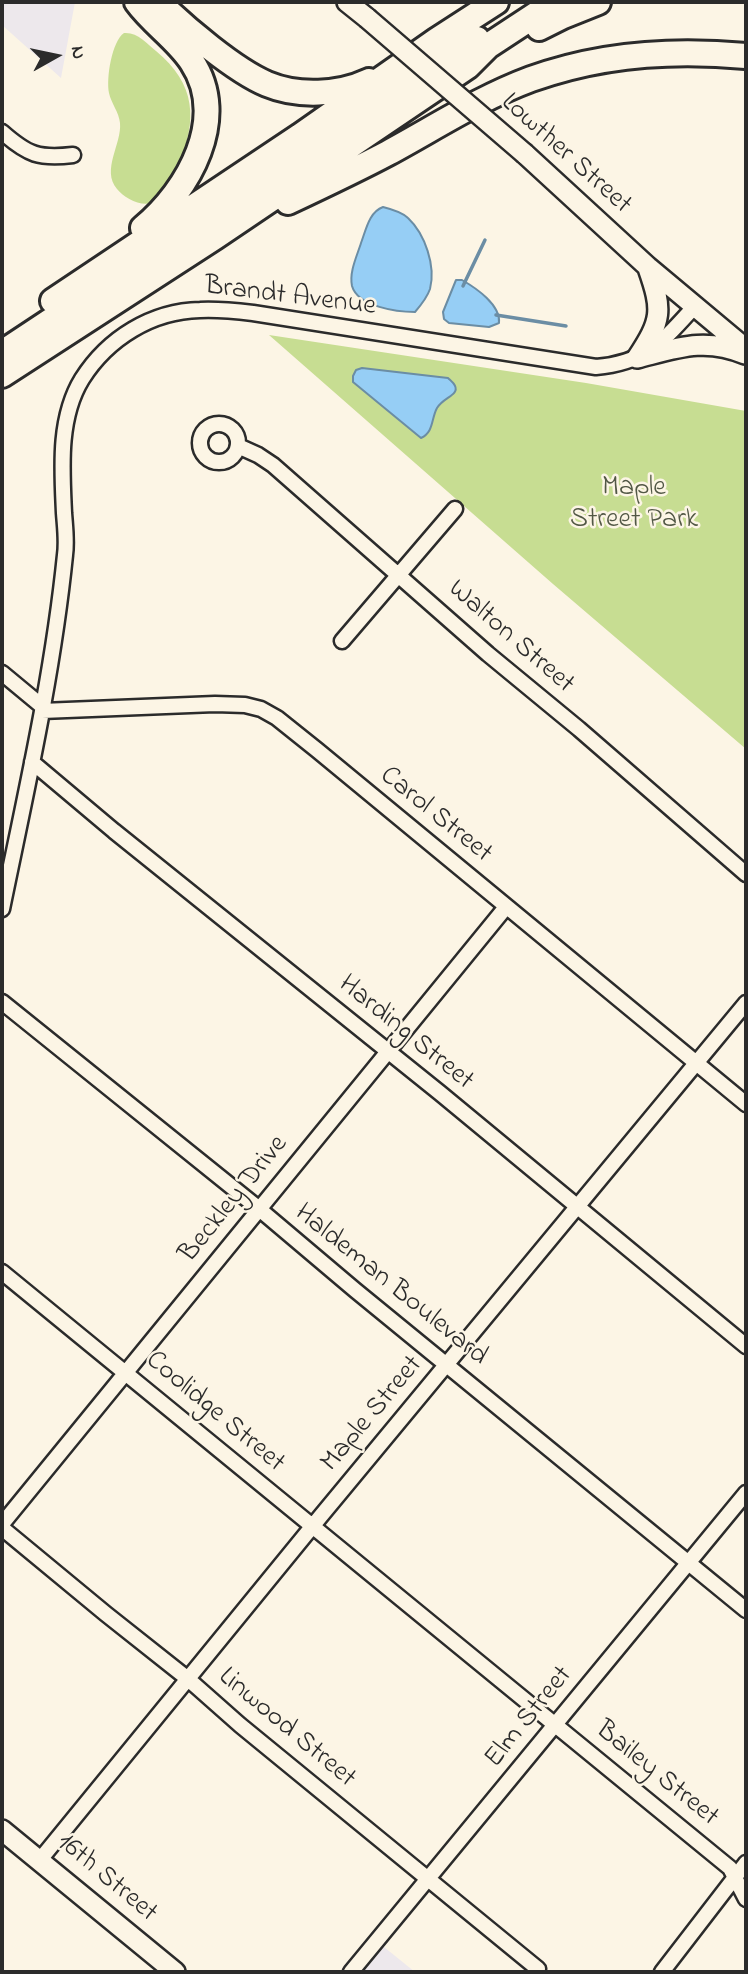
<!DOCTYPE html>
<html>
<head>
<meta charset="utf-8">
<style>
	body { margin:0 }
	#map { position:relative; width:748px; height:1974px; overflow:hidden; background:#fcf5e5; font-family:"Indie Flower",sans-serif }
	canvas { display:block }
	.frame { position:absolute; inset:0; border:4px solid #2b2b2b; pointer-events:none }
	.north { position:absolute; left:21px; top:21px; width:70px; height:70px; -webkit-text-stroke:5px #fcf5e5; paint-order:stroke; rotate:81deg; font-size:19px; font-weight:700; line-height:28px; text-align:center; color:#2b2b2b }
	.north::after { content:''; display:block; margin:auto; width:24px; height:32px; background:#2b2b2b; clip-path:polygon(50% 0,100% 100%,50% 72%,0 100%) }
</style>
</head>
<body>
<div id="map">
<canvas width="748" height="1974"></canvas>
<div class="frame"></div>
<div class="north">N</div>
</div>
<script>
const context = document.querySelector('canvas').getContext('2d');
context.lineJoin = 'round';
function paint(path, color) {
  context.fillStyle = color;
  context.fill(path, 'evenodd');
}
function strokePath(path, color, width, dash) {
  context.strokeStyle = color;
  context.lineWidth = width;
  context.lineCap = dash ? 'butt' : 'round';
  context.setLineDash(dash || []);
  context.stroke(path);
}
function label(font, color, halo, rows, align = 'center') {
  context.font = font + ' "Indie Flower",sans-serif';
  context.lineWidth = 5;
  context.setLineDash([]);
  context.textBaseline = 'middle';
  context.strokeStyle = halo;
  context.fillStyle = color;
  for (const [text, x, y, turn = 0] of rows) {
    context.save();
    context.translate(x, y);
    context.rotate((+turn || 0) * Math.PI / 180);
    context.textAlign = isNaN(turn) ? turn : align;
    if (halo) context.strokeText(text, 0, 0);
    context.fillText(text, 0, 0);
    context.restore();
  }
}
paint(new Path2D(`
	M2 2H75L61 78 2 25Z
	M384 1947 415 1972H363Z`), '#ede8ec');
paint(new Path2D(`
	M124 33C138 32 146 43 156 51 196 84 198 120 178 166 174 177 165 194 155 201 144 209 124 198 117 189 101 170 122 144 120 123 119 112 111 103 109 93 106 78 112 41 124 33Z
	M269 335 586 383 746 411V749L553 584Z`), '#c7dd92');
const water = new Path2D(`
	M383 207C391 209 402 212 408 218 425 234 436 266 430 289 427 298 421 305 415 312 398 312 358 307 352 286 349 272 357 256 361 243 366 230 369 212 383 207Z
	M456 280H462C476 288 501 305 499 323L489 327 449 323 444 319 443 312Z
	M362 368 448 378C452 382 459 387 454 393 451 397 442 400 437 408 431 419 434 432 421 438L353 382V376L356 370Z`);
paint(water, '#96cef5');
strokePath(water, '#6b8da4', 2);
strokePath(new Path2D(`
	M463 286 485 240
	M496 315 566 326`), '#6b8da4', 3.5);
const street = new Path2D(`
	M2 132C28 155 39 159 73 155
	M200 443a19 19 0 1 1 38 0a19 19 0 1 1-38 0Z
	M238 446 258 455 273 465 488 654 579 729 746 874
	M342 641 455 509
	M2 673 43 707
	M42 711 215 704 245 705 261 709 277 718 317 750 746 1104
	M32 762 114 831 440 1093 746 1346
	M2 909C26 792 53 674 65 555 67 541 65 527 64 513 62 469 58 418 82 379 108 338 152 311 200 310 218 309 236 311 253 313L596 367C646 363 663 341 695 306
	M2 1002 258 1208 355 1290 746 1610
	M2 1272 730 1868 746 1899
	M2 1524 506 907
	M2 1528 106 1614 188 1679 240 1725 538 1969
	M39 1861 320 1517 746 1003
	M351 1972 746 1493
	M662 1972 746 1863`);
const secondary = new Path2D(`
	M347 2 367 18
	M525 154 648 267 746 349
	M637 358C677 348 705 337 745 354
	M637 358C662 320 663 311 648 268
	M2 1830 175 1972`);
const highway = new Path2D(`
	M137 2C153 24 177 39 192 62 229 118 189 190 143 228
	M158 2C185 28 234 70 267 84 298 97 339 95 369 81
	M539 28 563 16 598 2
	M288 202C322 186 356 170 388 153 436 127 480 98 531 79 600 54 673 49 746 56
	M53 301 300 136 437 40 496 2
	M2 353 477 39
	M2 375 215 237 468 66 488 46 555 2`);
strokePath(street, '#2b2b2b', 19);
strokePath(secondary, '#2b2b2b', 24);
strokePath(highway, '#2b2b2b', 30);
strokePath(street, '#fcf5e5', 14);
strokePath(secondary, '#fcf5e5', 19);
strokePath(highway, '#fcf5e5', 24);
const secondaryBridge = new Path2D(`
	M367 18 525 154`);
strokePath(secondaryBridge, '#2b2b2b', 24, []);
strokePath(secondaryBridge, '#fcf5e5', 19);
label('28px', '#2b2b2b', '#fcf5e5', [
	["Lowther Street",565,155,42],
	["Brandt Avenue",290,298,7],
	["Walton Street",510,638,41],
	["Carol Street",435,816,39],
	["Harding Street",405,1034,39],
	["Beckley Drive",235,1200,-51],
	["Haldeman Boulevard",390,1286,39],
	["Coolidge Street",214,1413,40],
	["Maple Street",373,1415,-50],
	["Elm Street",530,1718,-51],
	["Linwood Street",286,1729,40],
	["Bailey Street",656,1775,39],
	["16th Street",106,1879,40]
]);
label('28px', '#525845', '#fcf5e5', [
	["Maple",634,489],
	["Street Park",634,521]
]);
</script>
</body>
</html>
